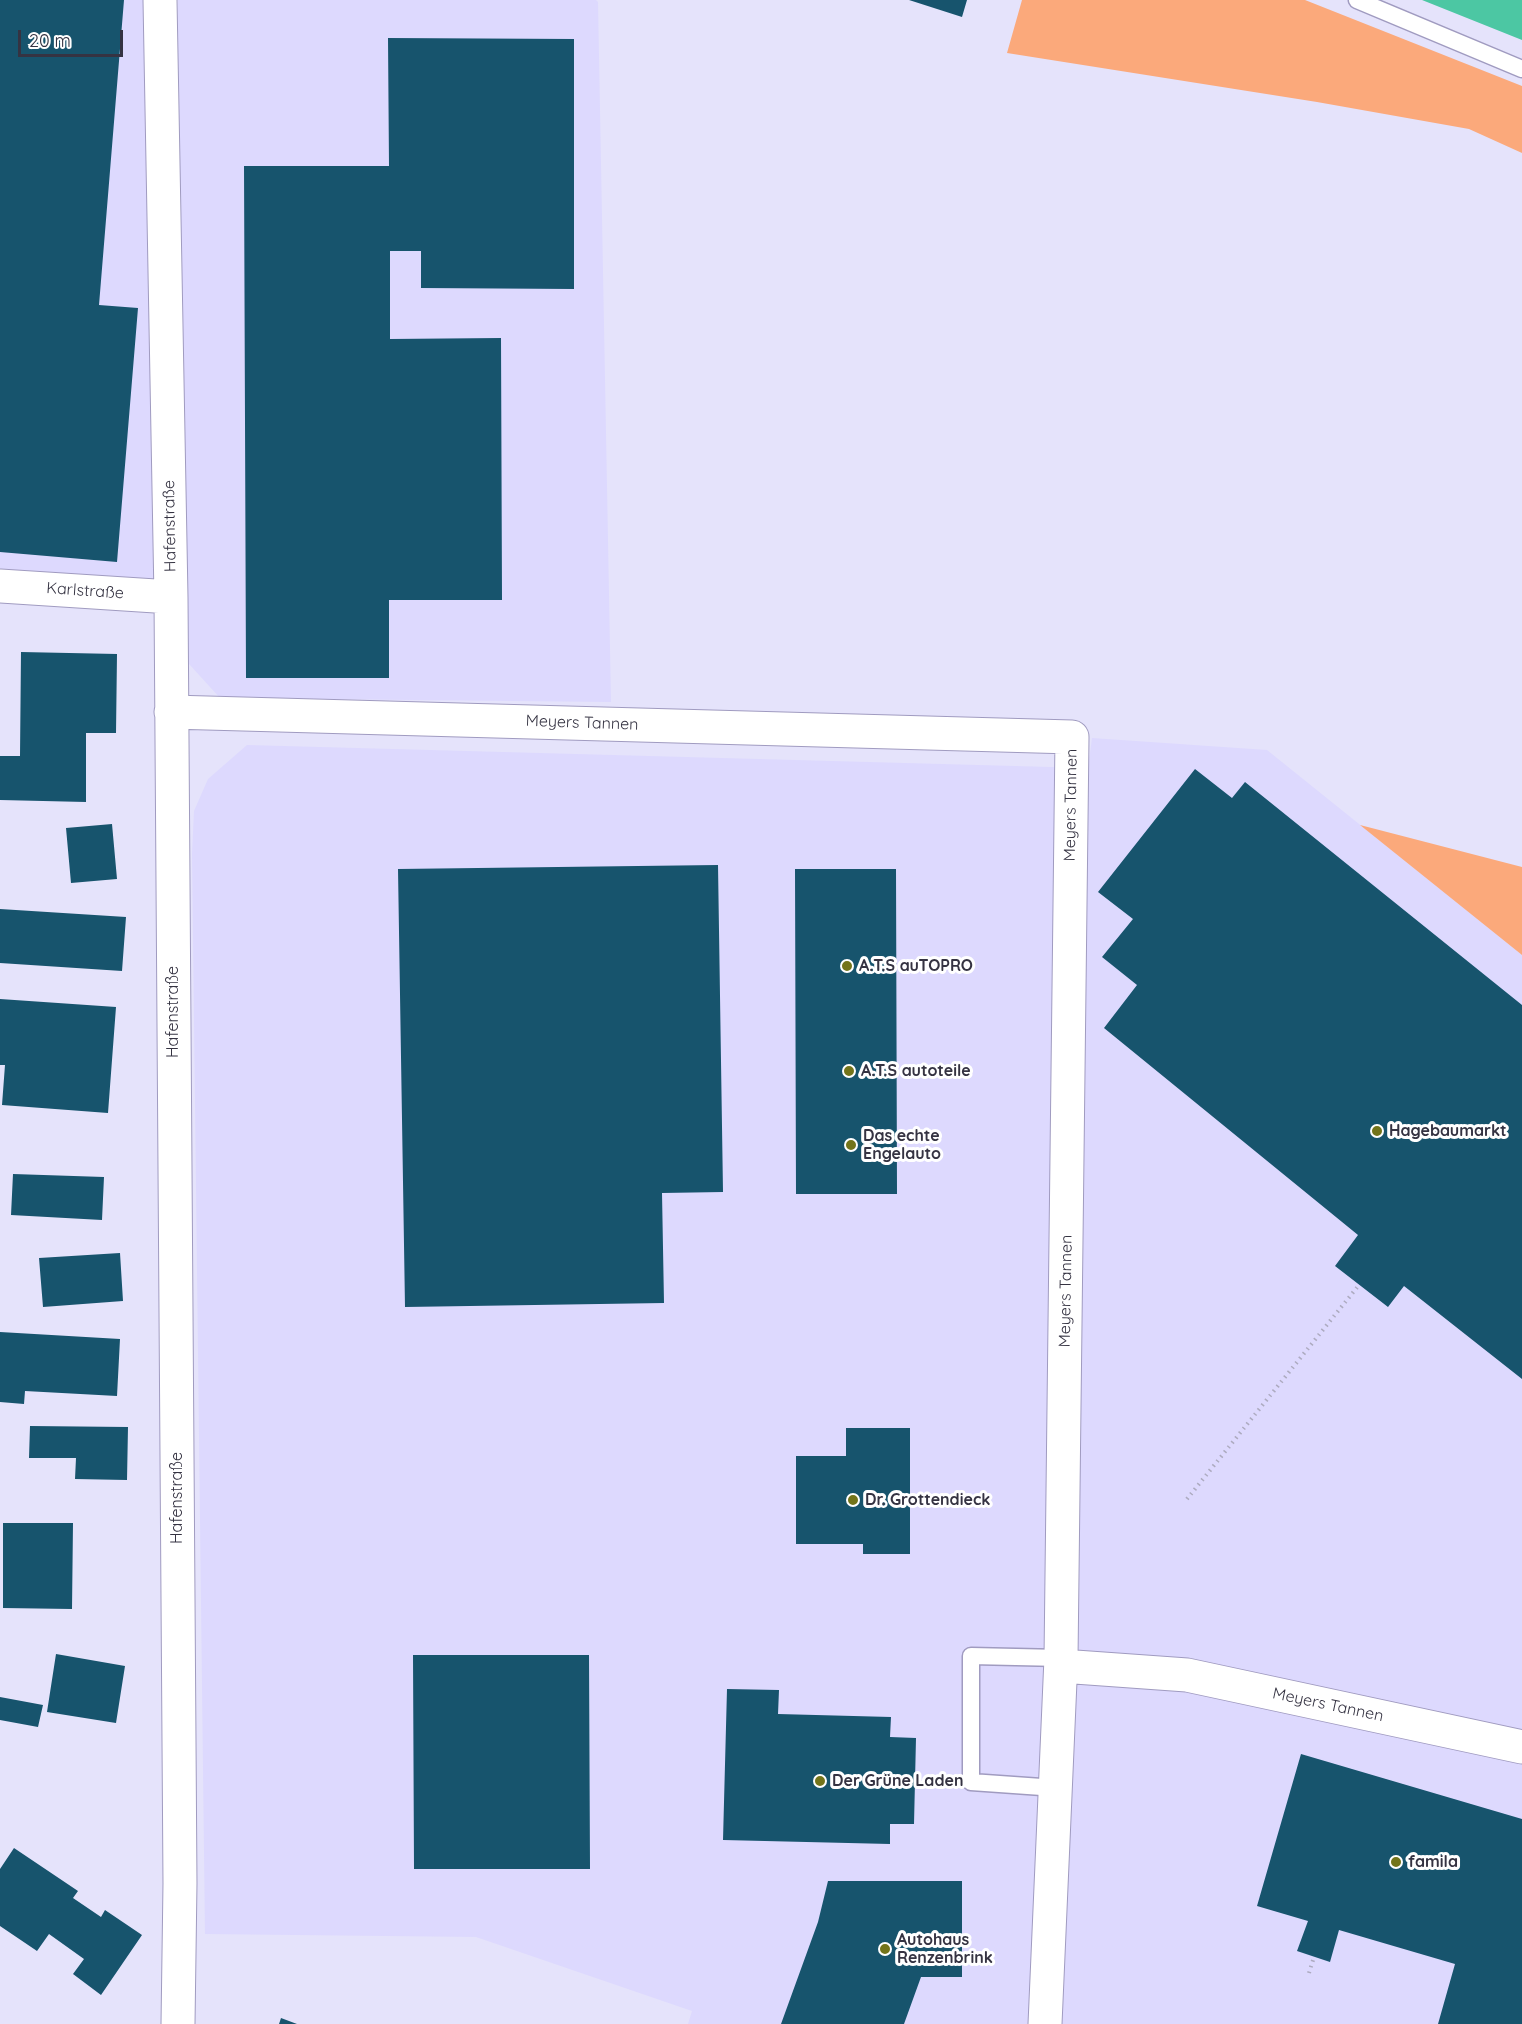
<!DOCTYPE html>
<html>
<head>
<meta charset="utf-8">
<style>
	body { margin:0 }
	#map { position:relative; width:1522px; height:2024px; overflow:hidden; background:#e5e3fb; font-family:Quicksand,sans-serif }
	canvas { display:block }
	.scale { position:absolute; left:18px; top:30px; width:105px; height:27px; box-sizing:border-box; border:3px solid #353342; border-top:0; padding-left:8px; font-size:18px; line-height:21px; white-space:nowrap; color:#353342; -webkit-text-stroke:4px #fff; paint-order:stroke }
</style>
</head>
<body>
<div id="map">
<canvas width="1522" height="2024"></canvas>
<div class="scale">20 m</div>
</div>
<script>
const context = document.querySelector('canvas').getContext('2d');
context.lineJoin = 'round';
function paint(path, color) {
  context.fillStyle = color;
  context.fill(path, 'evenodd');
}
function strokePath(path, color, width, dash) {
  context.strokeStyle = color;
  context.lineWidth = width;
  context.lineCap = dash ? 'butt' : 'round';
  context.setLineDash(dash || []);
  context.stroke(path);
}
function label(font, color, halo, rows, align = 'center') {
  context.font = font + ' Quicksand,sans-serif';
  context.lineWidth = 6;
  context.setLineDash([]);
  context.textBaseline = 'middle';
  context.strokeStyle = halo;
  context.fillStyle = color;
  for (const [text, x, y, turn = 0] of rows) {
    context.save();
    context.translate(x, y);
    context.rotate((+turn || 0) * Math.PI / 180);
    context.textAlign = isNaN(turn) ? turn : align;
    if (halo) context.strokeText(text, 0, 0);
    context.fillText(text, 0, 0);
    context.restore();
  }
}
paint(new Path2D(`
	M0 0H160L171 597 0 583Z
	M178 0H596L598 2 611 702 220 698 179 653Z
	M1092 738 1267 750 1522 955V2024H688L692 2011 476 1937 205 1934 192 854 194 811 208 779 247 745 1088 768Z`), '#ddd9fe');
paint(new Path2D(`
	M1022 0H1305L1522 86V153L1469 129 1317 102 1007 53Z
	M1360 825 1522 867V955Z`), '#fba97b');
paint(new Path2D(`
	M1422 0H1522V40Z`), '#4cc7a3');
paint(new Path2D(`
	M0 0H124L99 305 138 308 117 562 0 552Z
	M909 0H967L962 17Z
	M388 38 574 39V289L421 288V251H390V339L501 338 502 600H389V678H246L244 166H389Z
	M21 652 117 654 116 733H86V802L0 800V756H20Z
	M1195 769 1232 798 1245 782 1522 1005V1379L1404 1286 1388 1307 1335 1266 1358 1235 1104 1028 1137 985 1102 957 1133 919 1098 892Z
	M112 824 117 879 71 883 66 828Z
	M718 865 723 1192 662 1193 664 1303 405 1307 398 869Z
	M795 869H896L897 1194H796Z
	M0 909 126 917 122 971 0 963Z
	M0 999 116 1007 108 1113 2 1105 5 1065H0Z
	M13 1174 104 1177 102 1220 11 1215Z
	M120 1253 123 1301 43 1307 39 1258Z
	M0 1332 120 1339 117 1396 25 1391 24 1404 0 1402Z
	M30 1426 128 1427 127 1480 75 1479 76 1458H29Z
	M846 1428H910V1554H863V1544H796V1456H846Z
	M3 1523H73L72 1609 3 1608Z
	M56 1654 125 1666 116 1723 47 1712Z
	M413 1655H589L590 1869H414Z
	M727 1689 779 1690 778 1714 891 1717 890 1737 916 1738 914 1824H890V1844L723 1840Z
	M0 1697 43 1705 38 1727 0 1720Z
	M1301 1754 1522 1819V2024H1438L1455 1964 1339 1930 1330 1962 1297 1951 1308 1921 1257 1906Z
	M14 1848 78 1891 73 1898 101 1917 105 1910 142 1935 101 1995 73 1974 84 1959 49 1934 37 1951 0 1926V1869Z
	M828 1881H962V1977H921L904 2024H781L818 1922Z
	M281 2018 297 2024H279Z`), '#17546d');
const service = new Path2D(`
	M1357 0 1522 69
	M1056 1788 971 1782V1656L1061 1658`);
const minor = new Path2D(`
	M160 0 171 597 180 1883 178 2024
	M0 586 171 597
	M171 712 1072 737 1061 1658 1045 2024
	M1061 1666 1187 1675 1522 1747`);
strokePath(service, '#a09bc0', 19);
strokePath(minor, '#a09bc0', 35);
strokePath(new Path2D(`
	M1187 1499 1359 1285
	M1309 1973 1314 1957`), '#adabc0', 4, [1.5, 4.5]);
strokePath(service, '#fff', 16);
strokePath(minor, '#fff', 33);
for (const [x, y, r, color] of [
	[847,966,6,"#73741a"],
	[849,1071,6,"#73741a"],
	[1377,1131,6,"#73741a"],
	[851,1145,6,"#73741a"],
	[853,1500,6,"#73741a"],
	[820,1781,6,"#73741a"],
	[1396,1862,6,"#73741a"],
	[885,1949,6,"#73741a"]
]) {
  const dot = new Path2D();
  dot.arc(x, y, r, 0, 2 * Math.PI);
  context.fillStyle = color;
  context.fill(dot);
  strokePath(dot, '#fff', 2);
}
label('16px', '#353342', '#fff', [
	["Hafenstraße",170,526,-91],
	["Karlstraße",85,591,4],
	["Meyers Tannen",582,723,2],
	["Meyers Tannen",1071,805,-89],
	["Hafenstraße",173,1012,-90],
	["Meyers Tannen",1066,1291,-89],
	["Hafenstraße",177,1498,-90],
	["Meyers Tannen",1328,1705,12]
]);
label('bold 16px', '#353342', '#fff', [
	["A.T.S auTOPRO",859,966],
	["A.T.S autoteile",861,1071],
	["Hagebaumarkt",1389,1131],
	["Das echte",863,1136],
	["Engelauto",863,1154],
	["Dr. Grottendieck",865,1500],
	["Der Grüne Laden",832,1781],
	["famila",1408,1862],
	["Autohaus",897,1940],
	["Renzenbrink",897,1958]
], 'left');
</script>
</body>
</html>
